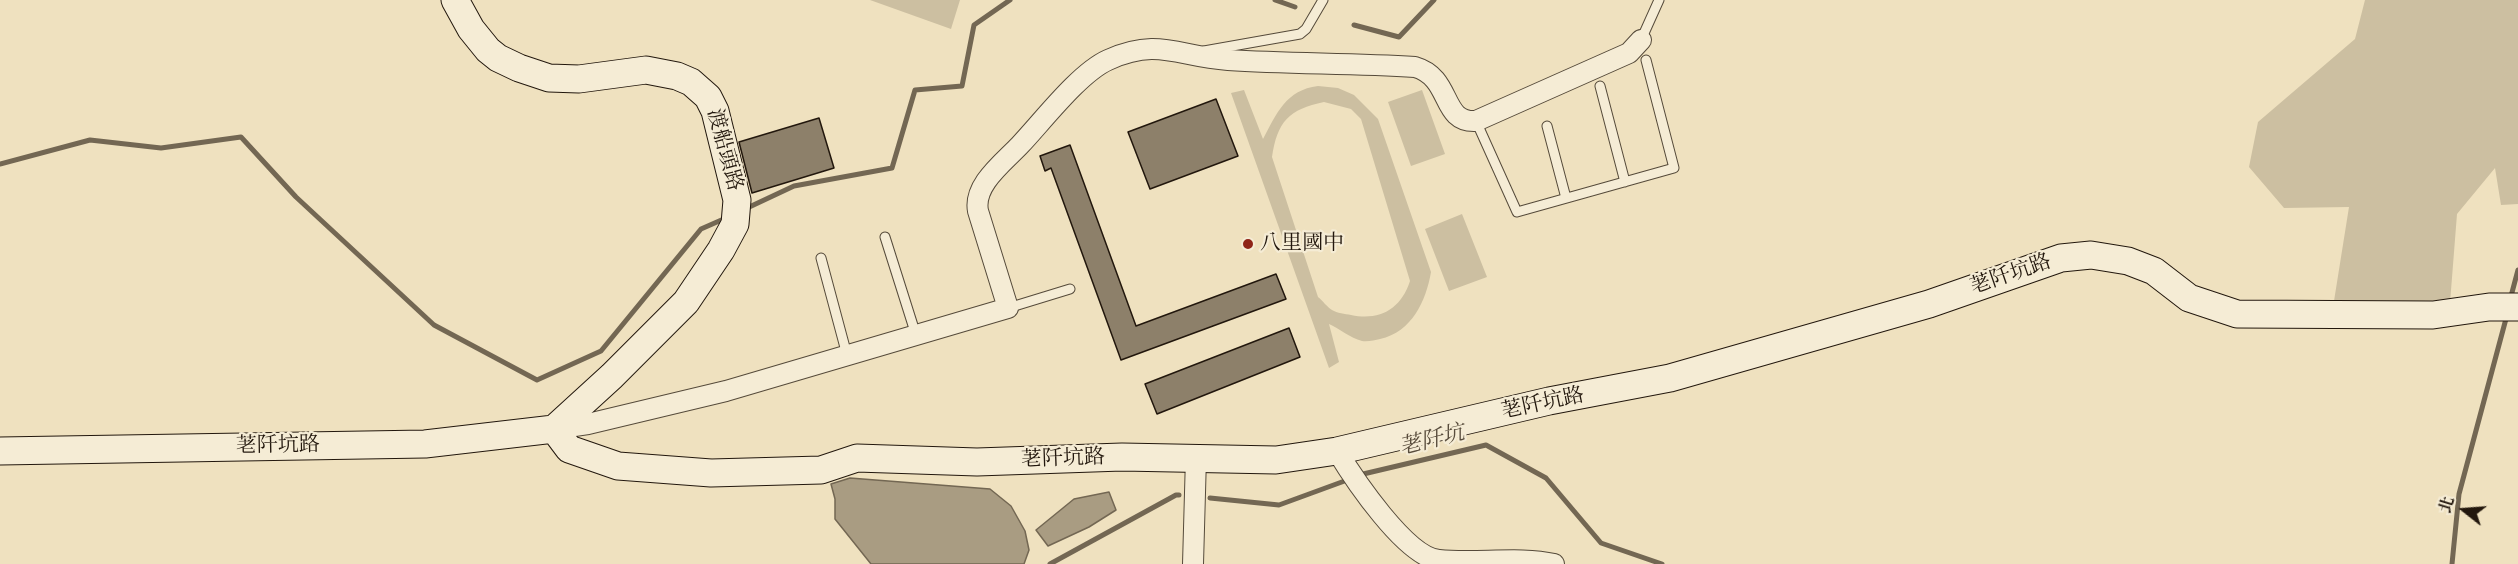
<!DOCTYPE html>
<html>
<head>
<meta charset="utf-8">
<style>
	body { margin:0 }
	#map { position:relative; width:2518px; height:564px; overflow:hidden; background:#efe1bf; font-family:"IM FELL French Canon","Noto Serif TC",serif }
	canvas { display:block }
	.north { position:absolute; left:2434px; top:480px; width:60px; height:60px; -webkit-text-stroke:4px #f5ecd5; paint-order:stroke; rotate:287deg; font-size:16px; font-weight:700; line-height:24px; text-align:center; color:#22170d }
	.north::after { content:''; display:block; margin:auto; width:21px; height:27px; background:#22170d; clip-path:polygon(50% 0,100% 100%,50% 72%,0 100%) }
</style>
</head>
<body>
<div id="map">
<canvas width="2518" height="564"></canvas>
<div class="north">北</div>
</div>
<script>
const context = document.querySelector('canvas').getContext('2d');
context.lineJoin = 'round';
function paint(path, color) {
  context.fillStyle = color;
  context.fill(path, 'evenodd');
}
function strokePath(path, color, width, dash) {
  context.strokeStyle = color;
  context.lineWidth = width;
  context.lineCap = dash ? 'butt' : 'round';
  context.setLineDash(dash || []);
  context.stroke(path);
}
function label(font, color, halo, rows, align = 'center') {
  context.font = font + ' "IM FELL French Canon","Noto Serif TC",serif';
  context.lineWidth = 4.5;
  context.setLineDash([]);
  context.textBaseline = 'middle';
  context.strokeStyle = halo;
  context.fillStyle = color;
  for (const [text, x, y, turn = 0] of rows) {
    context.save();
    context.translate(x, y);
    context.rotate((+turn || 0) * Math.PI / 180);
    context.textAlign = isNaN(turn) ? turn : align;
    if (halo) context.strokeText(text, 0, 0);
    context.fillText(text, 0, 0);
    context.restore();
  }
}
paint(new Path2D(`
	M870 0H960L951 29Z
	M2365 0H2518V204L2501 205 2495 168 2457 214 2450 303 2334 301 2349 207 2284 208 2249 167 2258 122 2355 39Z
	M1318 86 1338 88 1354 95 1378 119 1431 272C1426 301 1412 332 1380 339 1375 340 1368 342 1362 341 1350 338 1340 329 1329 324L1339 362 1329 368 1231 93 1244 90 1263 139C1277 113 1286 90 1318 86ZM1324 102 1351 109 1361 119 1410 281C1401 309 1380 321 1351 315 1345 314 1337 313 1332 310 1327 307 1323 301 1318 297L1272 157C1277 122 1289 109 1324 102Z
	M1422 90 1445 154 1411 166 1388 102Z
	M1462 214 1487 277 1449 291 1425 229Z`), '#ccbfa1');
const water = new Path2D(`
	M850 478 990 489 1011 506 1025 531 1029 550 1024 564H871L835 519V499L831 484Z
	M1109 492 1116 510 1089 527 1048 546 1036 530 1074 499Z`);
paint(water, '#a99c82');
strokePath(water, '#736753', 1.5);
strokePath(new Path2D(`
	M1275 0 1295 7
	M1354 25 1399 37 1434 0
	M0 164 90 140 161 148 241 137 296 197 434 325 537 380 601 351 701 229 726 218
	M745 209 794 186 892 168 915 90 962 86 974 25 1010 0
	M2510 300 2518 270
	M1359 475 1486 445 1546 478 1601 543 1662 564
	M1210 498 1279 505 1350 479
	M1050 564 1176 495H1179
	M2452 564 2459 494 2507 315`), '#736753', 5);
const building = new Path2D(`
	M1216 99 1238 156 1150 189 1128 132Z
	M819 118 834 168 752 193 739 142Z
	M1070 145 1136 326 1276 274 1286 299 1121 360 1051 168 1045 171 1040 156Z
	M1289 328 1300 357 1157 414 1145 384Z`);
paint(building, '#8d806a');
strokePath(building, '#22170d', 1.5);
const lane = new Path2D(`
	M1641 40 1659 0
	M1204 51 1300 34 1306 29 1323 0
	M1600 86 1625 182
	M1476 121 1517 212 1674 168 1646 60
	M1547 126 1566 198
	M885 237 916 335
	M821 258 847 355
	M1008 308 1070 289`);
const street = new Path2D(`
	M554 429 588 424 726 391 1008 308 978 211C973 185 1003 163 1020 145 1042 122 1079 73 1108 60 1159 37 1178 57 1228 60 1290 64 1352 63 1415 67 1453 78 1440 123 1476 121L1629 53 1641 40
	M1337 451C1354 479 1406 557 1439 560 1475 564 1520 556 1554 564
	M1193 564 1196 457`);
const secondary = new Path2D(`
	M455 0 471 29 488 50 498 58 519 68 549 78 579 79 646 70 677 76 691 82 708 97 715 111 737 200 735 224 721 250 686 302 612 376 554 429
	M0 451 425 444 554 429 569 449 618 466 711 473 821 470 857 458 977 462 1122 457 1276 460 1337 451 1549 401 1670 378 1929 304 2061 258 2091 255 2128 261 2154 271 2189 298 2237 314 2433 315 2489 307H2518`);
strokePath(lane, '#554a3a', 11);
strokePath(street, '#554a3a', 22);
strokePath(secondary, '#22170d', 29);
strokePath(lane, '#f5ecd5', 9);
strokePath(street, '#f5ecd5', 20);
strokePath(secondary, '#f5ecd5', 27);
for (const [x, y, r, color] of [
	[1248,244,6,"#8f2418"]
]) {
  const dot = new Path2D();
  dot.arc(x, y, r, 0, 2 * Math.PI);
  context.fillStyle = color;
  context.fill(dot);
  strokePath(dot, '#f5ecd5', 2);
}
label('21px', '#22170d', '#f5ecd5', [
	["渡船頭路",724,150,75],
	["荖阡坑路",2011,275,-19],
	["荖阡坑路",1543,404,-12],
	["荖阡坑路",278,446,-1],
	["荖阡坑路",1063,459,-2]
]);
label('21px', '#22170d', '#f5ecd5', [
	["八里國中",1260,244]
], 'left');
label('italic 22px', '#584c3c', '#f5ecd5', [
	["荖阡坑",1432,441,-14]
]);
</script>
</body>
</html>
